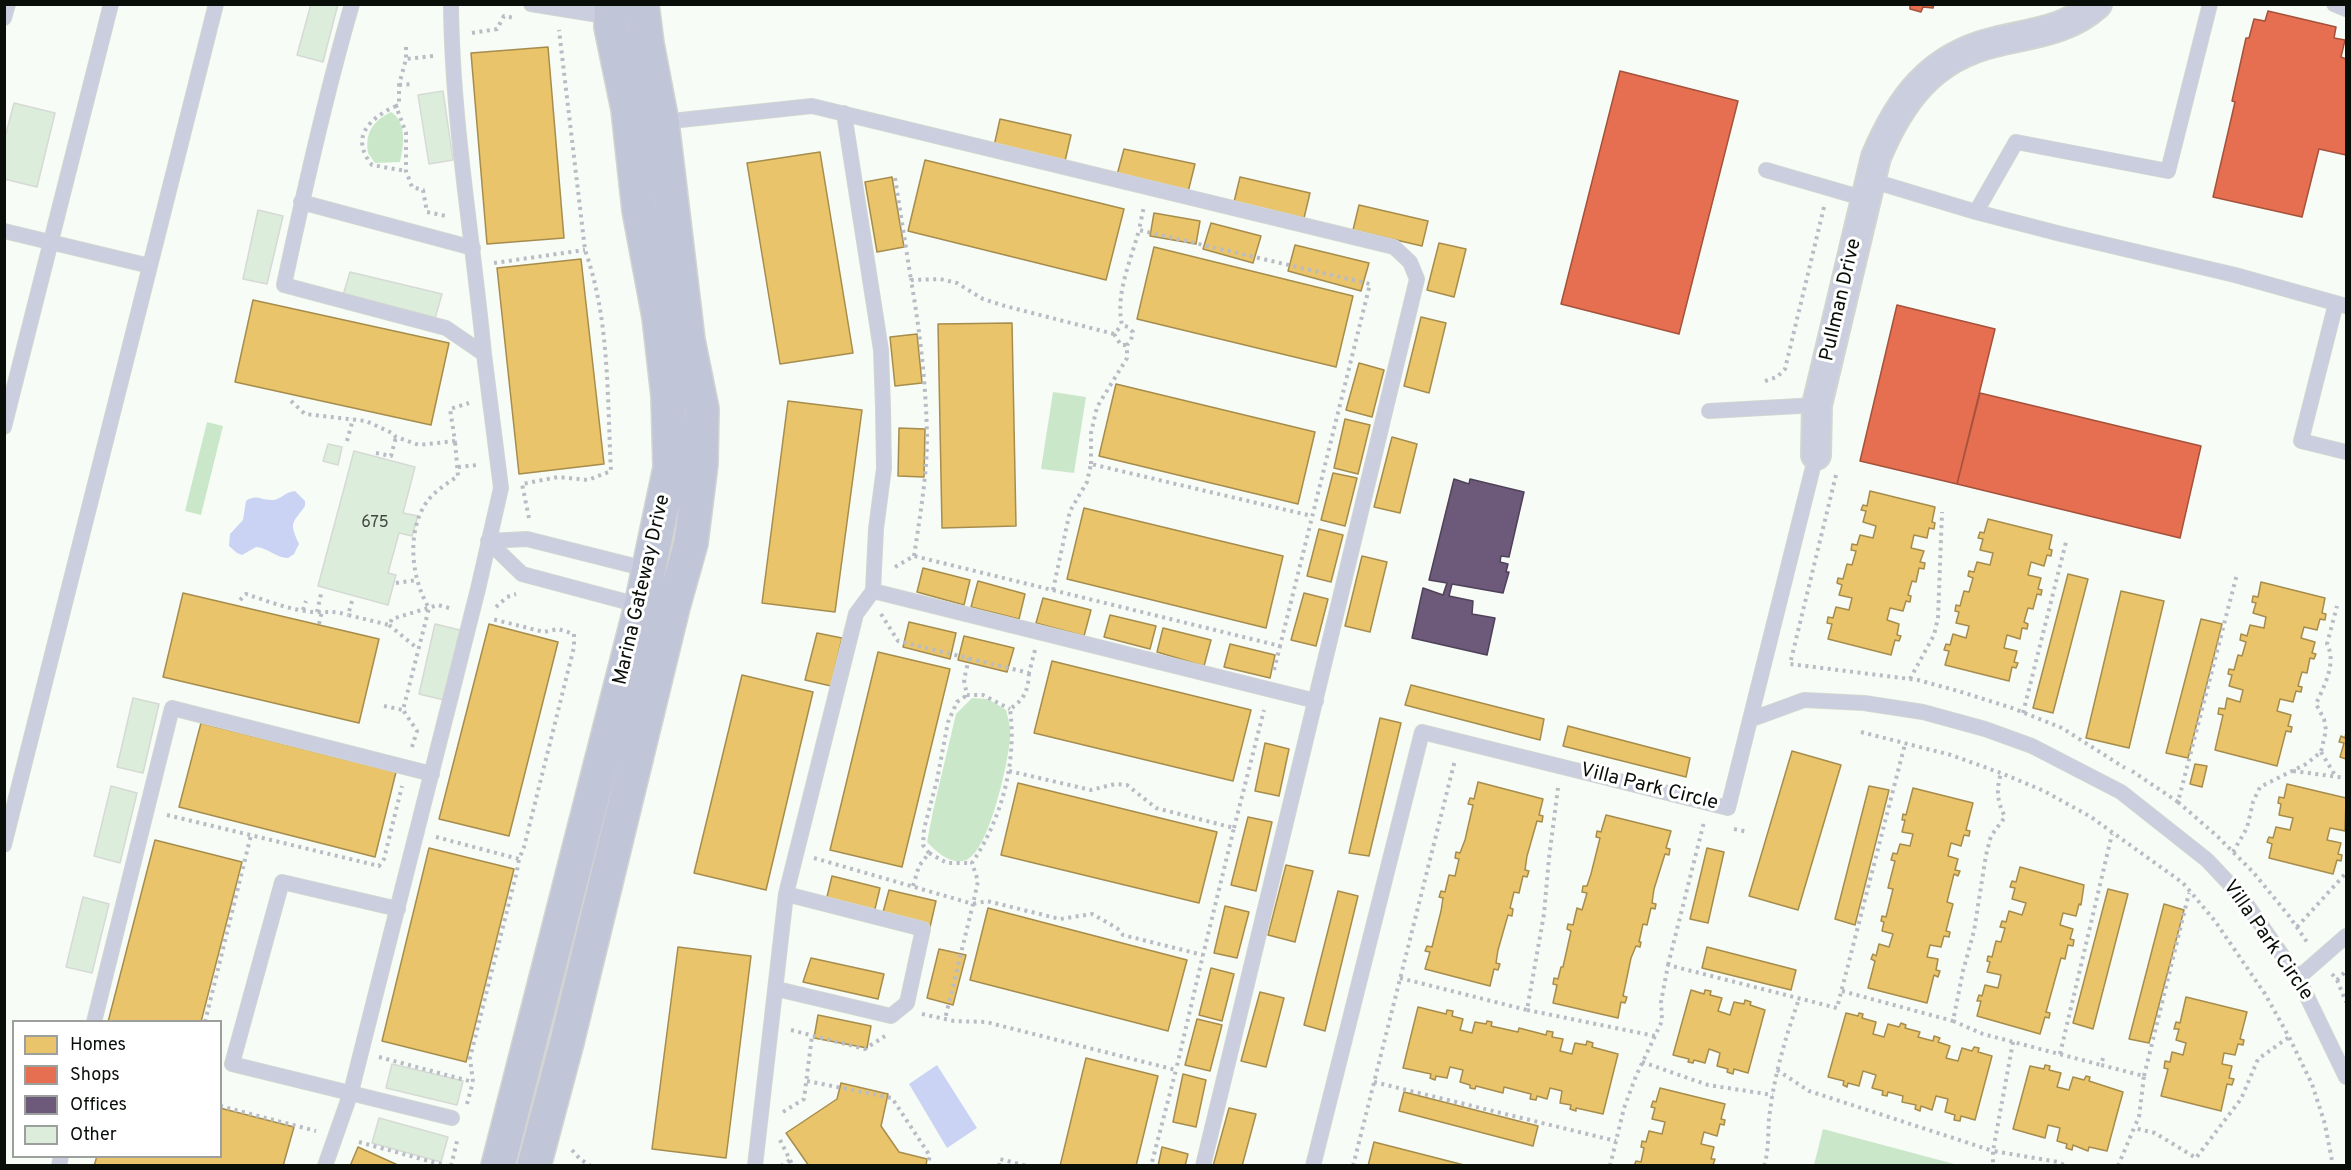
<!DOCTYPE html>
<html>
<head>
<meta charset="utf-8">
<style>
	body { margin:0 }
	#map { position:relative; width:2351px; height:1170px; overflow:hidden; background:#f7fcf6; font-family:Overpass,sans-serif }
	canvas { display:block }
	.frame { position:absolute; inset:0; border:6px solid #090e09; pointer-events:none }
	.legend { position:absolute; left:12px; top:1020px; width:210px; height:138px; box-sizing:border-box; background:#fff; border:2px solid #9d9f9d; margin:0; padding:8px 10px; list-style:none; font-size:18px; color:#090e09 }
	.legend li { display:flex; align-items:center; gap:12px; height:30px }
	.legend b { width:30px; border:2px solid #9d9f9d }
</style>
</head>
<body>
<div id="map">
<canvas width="2351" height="1170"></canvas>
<div class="frame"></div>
<ul class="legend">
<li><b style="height:16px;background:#e9c46a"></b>Homes</li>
<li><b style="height:16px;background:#e76f51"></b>Shops</li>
<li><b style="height:16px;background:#6d597a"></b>Offices</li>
<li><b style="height:16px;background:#ddeddc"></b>Other</li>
</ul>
</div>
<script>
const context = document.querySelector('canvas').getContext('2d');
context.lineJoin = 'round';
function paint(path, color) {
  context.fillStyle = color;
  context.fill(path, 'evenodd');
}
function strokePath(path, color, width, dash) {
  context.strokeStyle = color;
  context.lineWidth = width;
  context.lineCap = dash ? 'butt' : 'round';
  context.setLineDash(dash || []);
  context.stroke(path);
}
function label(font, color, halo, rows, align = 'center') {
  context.font = font + ' Overpass,sans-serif';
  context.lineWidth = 6;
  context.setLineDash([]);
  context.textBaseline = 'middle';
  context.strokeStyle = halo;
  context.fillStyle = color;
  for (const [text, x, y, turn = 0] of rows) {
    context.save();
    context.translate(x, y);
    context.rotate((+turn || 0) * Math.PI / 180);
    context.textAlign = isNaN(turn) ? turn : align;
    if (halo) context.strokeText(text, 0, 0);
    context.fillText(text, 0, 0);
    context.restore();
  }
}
paint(new Path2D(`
	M391 112C407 122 404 146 400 162L375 163 368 153C365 132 373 121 391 112Z
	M1053 392 1086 397 1074 473 1041 469Z
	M207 422 223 426 201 515 185 511Z
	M972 698 988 699 1006 710C1008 718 1011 728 1010 737 1009 760 989 852 966 860 950 865 938 853 927 842L933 811 956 714Z
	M1823 1129 1958 1165H1814Z`), '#cae8c9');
paint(new Path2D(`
	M295 491 305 501V506C292 524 289 522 299 544L294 554 288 558C276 558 269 548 256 547L242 555 237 553 229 546 230 534 243 520 246 501C256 494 260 500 271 500 280 501 284 492 295 491Z
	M937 1065 977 1128 947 1148 909 1084Z`), '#cad3f4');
const homes = new Path2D(`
	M548 47 564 238 487 244 471 53Z
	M1000 119 1071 135 1065 161 994 146Z
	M1124 149 1195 164 1188 192 1117 175Z
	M820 152 853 353 780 364 747 163Z
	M925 160 1124 209 1106 280 908 231Z
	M892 177 904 247 877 252 865 182Z
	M1240 177 1310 193 1304 218 1234 202Z
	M1359 205 1428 221 1422 246 1353 230Z
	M1154 213 1200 221 1196 244 1150 236Z
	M1211 223 1261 236 1253 263 1203 249Z
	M1439 243 1466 249 1454 297 1427 290Z
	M1295 245 1369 263 1361 291 1288 271Z
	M1154 247 1353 296 1336 367 1137 319Z
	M581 259 604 464 519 474 497 268Z
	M253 300 449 343 431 425 235 382Z
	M1421 317 1446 323 1429 393 1404 386Z
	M1012 323 1016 526 942 528 938 324Z
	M917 334 922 383 895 386 890 337Z
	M1359 363 1384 370 1372 417 1346 410Z
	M1116 384 1315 432 1298 504 1099 456Z
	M788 401 862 410 835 612 762 603Z
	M1345 419 1370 425 1358 474 1334 468Z
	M899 428 925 429 924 477 898 476Z
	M1392 437 1417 444 1400 513 1374 507Z
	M1333 473 1357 478 1345 526 1321 520Z
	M1870 491 1935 507 1932 522 1935 523 1934 529 1929 528 1927 538 1914 535 1911 548 1924 551 1920 562 1925 563 1924 569 1919 568 1916 582 1912 581 1908 595 1911 596 1910 602 1906 601 1903 611 1890 608 1887 620 1899 624 1897 635 1901 636 1899 641 1895 640 1891 655 1828 639 1832 624 1827 623 1828 617 1833 618 1836 607 1849 610 1852 598 1839 595 1842 585 1837 583 1838 578 1843 579 1847 564 1852 565 1856 551 1851 550 1852 544 1857 545 1860 535 1873 538 1876 526 1863 522 1866 511 1861 510 1863 505 1867 506Z
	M1084 508 1283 556 1266 628 1067 579Z
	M1988 519 2052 535 2049 549 2052 550 2051 556 2047 555 2044 566 2031 562 2028 575 2041 578 2038 589 2042 590 2041 595 2037 594 2033 609 2028 608 2024 622 2028 624 2027 629 2022 628 2020 639 2007 635 2004 648 2017 651 2014 662 2018 663 2016 668 2012 667 2009 681 1945 665 1949 651 1944 650 1946 644 1950 645 1953 634 1966 638 1969 626 1956 623 1959 612 1955 611 1956 605 1960 606 1964 591 1969 592 1973 578 1968 576 1969 571 1974 572 1977 562 1990 565 1993 553 1980 550 1983 539 1978 538 1980 532 1984 533Z
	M1319 529 1343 535 1331 582 1307 576Z
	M1362 556 1387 562 1370 632 1345 626Z
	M923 568 970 580 964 605 917 592Z
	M2068 574 2088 579 2053 713 2033 708Z
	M978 581 1025 594 1019 619 971 607Z
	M2261 582 2325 598 2322 613 2326 614 2325 620 2320 619 2317 630 2304 627 2301 638 2315 642 2312 653 2316 654 2314 659 2310 658 2307 673 2302 672 2298 686 2302 687 2301 692 2296 691 2293 702 2280 699 2277 711 2291 715 2288 726 2292 727 2291 732 2286 731 2277 766 2215 750 2223 715 2218 714 2219 708 2225 709 2227 698 2240 702 2243 690 2229 686 2232 675 2228 674 2229 669 2234 670 2238 655 2242 656 2246 642 2240 640 2241 634 2247 636 2250 625 2264 628 2266 617 2253 613 2256 603 2252 602 2253 596 2258 597Z
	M2121 591 2164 601 2129 748 2086 738Z
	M183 593 379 639 359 723 163 677Z
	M1304 593 1328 599 1316 646 1291 640Z
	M1043 598 1091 610 1084 636 1036 623Z
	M1110 615 1156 626 1150 649 1104 637Z
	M2201 619 2222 624 2188 758 2166 753Z
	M909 622 956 633 950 659 903 647Z
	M489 624 558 642 509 836 439 819Z
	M1163 628 1211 640 1204 666 1157 652Z
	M817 633 842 638 831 686 805 680Z
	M964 636 1014 648 1007 672 958 660Z
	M1230 644 1275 655 1270 678 1224 667Z
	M878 652 950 669 902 867 830 850Z
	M1052 661 1251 710 1233 781 1034 733Z
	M742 675 813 692 766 890 694 873Z
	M1411 685 1544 719 1540 740 1405 705Z
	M1380 718 1401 723 1369 856 1349 853Z
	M201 723 396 772 375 857 179 807Z
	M1568 726 1690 758 1686 777 1563 746Z
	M2346 733V759L2340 757 2344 743 2339 742 2341 736 2345 738Z
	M1265 743 1289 749 1279 796 1255 791Z
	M1792 751 1841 765 1798 910 1749 896Z
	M2195 764 2207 766 2202 787 2190 784Z
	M1478 782 1543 799 1539 815 1543 816 1542 822 1537 821 1527 856 1525 870 1529 871 1527 877 1523 876 1519 893 1514 892 1510 908 1513 909 1512 916 1508 915 1498 950 1496 963 1500 964 1498 970 1494 969 1490 986 1425 969 1430 952 1425 951 1427 946 1432 947 1441 911 1443 898 1439 897 1441 891 1445 892 1449 875 1455 876 1459 859 1455 858 1456 852 1460 853 1465 840 1473 805 1468 804 1470 798 1474 799Z
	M1018 783 1217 832 1199 903 1001 855Z
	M2287 784 2346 798 2345 831 2330 828 2327 840 2341 843 2338 854 2342 855 2341 861 2337 860 2333 874 2269 858 2272 844 2267 842 2269 837 2273 838 2276 827 2290 830 2293 818 2279 815 2281 804 2278 803 2279 797 2284 798Z
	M1869 786 1889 790 1855 925 1835 919Z
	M1913 788 1973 803 1966 830 1970 831 1969 836 1964 835 1961 846 1951 843 1948 856 1958 859 1955 870 1960 871 1958 876 1954 874 1947 902 1953 904 1946 931 1950 932 1949 937 1944 936 1941 947 1930 945 1927 957 1938 959 1936 970 1940 971 1938 977 1934 975 1927 1003 1868 988 1875 961 1871 959 1873 954 1876 956 1879 944 1889 947 1893 934 1882 931 1884 922 1881 921 1882 916 1886 917 1893 889 1888 888 1895 861 1891 860 1893 853 1897 854 1900 844 1910 846 1913 834 1902 832 1905 820H1902L1903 814 1906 815Z
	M1606 815 1671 831 1666 848 1670 849 1669 855 1665 854 1654 889 1652 903 1656 904 1655 909 1651 908 1647 925 1643 924 1639 942H1641L1640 947 1636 946 1631 958 1623 996 1627 997 1625 1003 1621 1002 1618 1018 1553 1003 1557 985 1553 984 1554 978 1558 979 1561 967H1563L1571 931 1567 929 1568 924 1573 925 1577 908 1582 910 1587 893 1582 892 1583 886H1587L1591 874 1600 838 1596 837 1597 831 1601 832Z
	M1248 817 1272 822 1256 891 1231 885Z
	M155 840 242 862 201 1022H108Z
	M429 848 514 869 466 1062 382 1041Z
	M1707 848 1724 852 1708 923 1690 919Z
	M1286 865 1313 871 1295 942 1268 935Z
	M2020 867 2084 885 2081 905 2079 904 2076 916 2063 913 2060 925 2073 929 2070 939 2074 940 2073 946 2068 945 2065 959 2061 958 2046 1012 2050 1013 2049 1018 2045 1017 2040 1034 1977 1016 1981 1001H1977L1979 995 1982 996 1985 985 1998 988 2001 975 1987 972 1990 962 1987 961 1988 956 1992 957 1996 941 2001 942 2005 928 2000 927 2002 921 2006 922 2009 911 2022 915 2026 903 2012 899 2015 888 2010 887 2012 881 2016 882Z
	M832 876 880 888 874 913 826 901Z
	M2108 889 2128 894 2093 1029 2073 1023Z
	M889 890 936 901 930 927 882 916Z
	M1338 891 1358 896 1325 1031 1304 1025Z
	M2164 904 2184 910 2149 1043 2129 1039Z
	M1225 906 1249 912 1237 958 1214 953Z
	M988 908 1187 960 1168 1031 970 980Z
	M678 947 751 956 726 1158 652 1149Z
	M1707 947 1796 970 1791 990 1702 968Z
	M939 949 966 955 953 1005 927 998Z
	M811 958 884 974 878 999 803 982Z
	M1211 968 1234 974 1222 1021 1199 1015Z
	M1691 990 1704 994 1705 990 1711 991 1710 995 1722 998 1718 1011 1730 1015 1734 1002 1744 1004 1745 1000 1751 1002 1750 1005 1765 1010 1748 1073 1734 1069 1733 1074 1727 1072 1728 1069 1717 1066 1720 1053 1709 1049 1705 1063 1694 1060 1693 1063 1688 1062 1689 1059 1673 1055Z
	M1260 992 1284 998 1266 1067 1241 1061Z
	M2186 997 2247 1012 2240 1039 2244 1040 2243 1045 2238 1044 2235 1055 2224 1053 2222 1064 2232 1066 2229 1078 2234 1079 2232 1085 2227 1084 2221 1111 2161 1096 2168 1069 2164 1068 2165 1061 2170 1062 2172 1052 2183 1055 2186 1043 2176 1040 2179 1029H2174L2176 1022 2180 1023Z
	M1418 1007 1446 1014 1447 1010 1453 1011 1452 1016 1463 1019 1460 1030 1472 1033 1475 1022 1486 1024 1487 1021 1492 1022 1491 1026 1518 1032 1519 1028 1546 1035 1547 1031 1553 1032 1552 1037 1563 1039 1560 1051 1572 1054 1575 1043 1586 1045 1587 1041 1593 1043 1592 1047 1618 1054 1603 1114 1576 1108V1111L1570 1109 1571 1105 1560 1103 1562 1091 1550 1088 1547 1099 1537 1096 1536 1100 1530 1099 1531 1094 1504 1087 1503 1093 1476 1086 1475 1089 1470 1088V1085L1460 1082 1463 1070 1450 1067 1447 1078 1436 1076 1435 1080 1430 1078 1431 1074 1403 1068Z
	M1846 1013 1858 1016 1859 1013 1863 1014 1862 1018 1876 1022 1873 1034 1884 1037 1888 1024 1899 1027 1901 1023 1906 1025 1905 1028 1920 1032 1918 1037 1933 1041 1934 1036 1940 1038 1938 1042 1950 1046 1946 1058 1958 1061 1962 1048 1972 1051 1974 1047 1979 1048 1978 1052 1992 1056 1975 1120 1961 1116 1960 1121 1954 1120 1955 1115 1945 1112 1948 1099 1936 1096 1932 1110 1921 1106 1920 1111 1915 1109 1916 1105 1902 1102 1903 1096 1888 1092 1887 1096 1882 1095 1883 1091 1872 1088 1876 1075 1863 1071 1859 1086 1848 1083 1847 1087 1843 1085 1844 1081 1828 1077Z
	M818 1015 871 1026 867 1048 814 1038Z
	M1197 1019 1222 1025 1210 1071 1185 1065Z
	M1086 1058 1158 1076 1136 1166H1060Z
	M2045 1065 2050 1066 2049 1070 2061 1073 2057 1087 2069 1090 2073 1077 2084 1080 2086 1076 2090 1077 2089 1081 2123 1092 2107 1151 2089 1147 2088 1151 2073 1145 2072 1150 2066 1148 2067 1144 2057 1141 2060 1128 2048 1125 2045 1138 2013 1129 2030 1066 2044 1069Z
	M1183 1074 1206 1080 1196 1127 1173 1122Z
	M841 1083 888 1094 881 1126 899 1152 927 1159 926 1166H809L786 1133 837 1099Z
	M1660 1088 1725 1104 1721 1119 1725 1120 1724 1125 1720 1124 1717 1136 1704 1132 1701 1144 1714 1147 1711 1159H1715L1713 1165 1634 1166 1636 1161 1641 1162 1644 1148 1641 1147 1642 1141 1646 1142 1649 1131 1662 1134 1665 1122 1652 1119 1655 1108 1651 1107 1653 1101 1656 1102Z
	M1404 1092 1538 1126 1533 1146 1399 1111Z
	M220 1108 294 1127 283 1166H94L97 1156H220Z
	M1229 1108 1256 1114 1242 1166H1213Z
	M1374 1142 1468 1166H1368Z
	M358 1147 400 1166H350Z
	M1162 1147 1188 1154 1185 1166H1158Z`);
paint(homes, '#e9c46a');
strokePath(homes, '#a68d4d', 1.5);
const shops = new Path2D(`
	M1910 4H1934L1933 8 1923 7 1921 12 1910 9Z
	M2268 11 2336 27 2334 38 2345 40 2341 57 2346 59V155L2319 149 2302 217 2213 197 2235 102 2232 101 2246 38H2249L2254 19 2265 21Z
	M1620 71 1738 101 1679 334 1561 304Z
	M1897 305 1995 329 1957 484 1860 461Z
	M1980 393 2201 446 2180 538 1957 484Z`);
paint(shops, '#e76f51');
strokePath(shops, '#a4523b', 1.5);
const offices = new Path2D(`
	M1454 479 1469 484 1470 479 1524 492 1509 557 1501 556 1500 562 1508 564 1506 572H1509L1503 593 1452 584 1449 596 1473 601 1472 614 1495 618 1487 655 1412 638 1423 588 1443 595 1447 583 1429 580Z`);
paint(offices, '#6d597a');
strokePath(offices, '#4f4258', 1.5);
const building = new Path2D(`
	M311 4H338L323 62 297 55Z
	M443 91 453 160 429 164 418 95Z
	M14 103 55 113 37 187 4 179V141Z
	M258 210 283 216 267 284 243 279Z
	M350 272 442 294 434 322 343 295Z
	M328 444 342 447 338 465 323 461Z
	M354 451 415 467 403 513 418 516 412 536 399 533 388 573 396 575 388 605 318 586Z
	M435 624 460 630 444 700 419 694Z
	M133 698 159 704 143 773 117 767Z
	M111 786 137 793 120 863 94 856Z
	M83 897 109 904 92 973 66 967Z
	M392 1064 463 1081 457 1105 386 1088Z
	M379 1118 448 1137 441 1162 372 1143Z`);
paint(building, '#ddeddc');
strokePath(building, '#d5dad4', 1.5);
const lane = new Path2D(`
	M451 4C452 121 473 238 484 354
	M531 4 611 17
	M2334 4 2346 9
	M4 18 8 4
	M662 122 812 106 1394 247 1410 262 1417 279 1203 1166
	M1766 170 1866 199
	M1870 180 1976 212 2016 142 2168 171 2210 4
	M301 202 473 248
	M1976 212 2061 234 2235 275 2346 306
	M4 231 150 266
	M2336 303 2301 441 2346 452
	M1709 411 1817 405
	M4 427 111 4
	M488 541 522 574 642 606
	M488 541 527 539 650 570
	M873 591 1316 701
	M1752 719 1804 700 1864 703 1923 712 1985 729 2032 746 2121 792 2207 860 2240 895 2298 978 2346 1077
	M4 845 216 4
	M398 909 282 882 232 1064 452 1118
	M2298 978 2346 936
	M777 989 891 1016 907 1003 923 929 786 894
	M94 1022 172 708 432 774
	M59 1166 61 1156
	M325 1166 351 1092 478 589 501 488 484 354 446 328 284 285C304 191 325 97 352 4
	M755 1166 786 894 856 614 873 591 876 529 884 468 883 407 881 350 844 113
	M1313 1166 1422 732 1728 808 1816 455`);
const street = new Path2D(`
	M1816 455 1817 405 1876 157C1900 100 1931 57 1995 42 2031 33 2067 31 2097 4`);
const secondary = new Path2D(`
	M498 1166 641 606 670 468 668 396 659 317 639 210 628 109 611 27V4
	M534 1166 567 1042 673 607 691 543 701 464 702 409 688 340 662 122 647 44 642 4`);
strokePath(lane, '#d2d5d1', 16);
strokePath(street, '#d2d5d1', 32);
strokePath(secondary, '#d2d5d1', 36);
strokePath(new Path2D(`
	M472 33 497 29 504 16 515 18
	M406 47V59
	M433 56 406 59 399 85V105L396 106 406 133V171L412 187 423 190 427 212 446 216
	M399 85 413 84
	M396 106C370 118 349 137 372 165L406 171
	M895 178 911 280
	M494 263 585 250
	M1114 334 1121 345H1127
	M1765 381 1777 377 1785 369 1824 207
	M291 401 305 414 366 421 392 433 396 437 419 445 455 441 450 409 469 403
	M347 441 353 419
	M376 453 391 456 396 437
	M1091 464V433L1097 407 1127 358V345L1131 340 1133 332 1128 327 1122 325C1115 294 1131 260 1139 230
	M458 467 477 465
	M1836 475 1790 664 1918 680 1958 691 2012 708 2062 728 2125 768
	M529 518 522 484 558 477 588 480 611 471C607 398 610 320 585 250L559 30
	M914 556C920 516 927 476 927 436 926 385 920 331 911 280L940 279 957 283 983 299 1005 306 1114 334 1122 325
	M895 567 914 556 1280 646 1370 284 1139 230 1144 206
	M396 583 417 580
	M1053 590 1070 511 1087 482 1091 464 1312 516
	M240 600 246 594C267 601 293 611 315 612 327 612 336 611 348 615
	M352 601 348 615 389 625 392 619 438 605 453 609
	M496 607 507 597 516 594
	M303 610 306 601
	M317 612 321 594
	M881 614 898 641 1029 673 1035 650
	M319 624 322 611
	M389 625 418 649
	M969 658 964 680 967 695H983L1010 709
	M1274 670 1280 646
	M1029 673C1028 690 1025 699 1010 709 1017 762 1002 818 972 863L978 881 973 904 987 901 1060 919 1092 914 1117 928 1123 935 1203 955 1176 1070
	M1910 679 1934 635 1938 618 1942 512
	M384 706 403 710
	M2023 713 2066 542
	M1861 732 1951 755 2001 773 2044 791 2091 817 2183 883 2215 921 2265 994 2289 1037 2312 1084 2325 1124 2333 1166
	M412 747 417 731 403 710 429 608C412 580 407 537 423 508 431 493 445 485 458 476L455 441
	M2321 752 2336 777
	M1009 771 1091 790 1115 784 1127 785 1156 808 1234 828 1203 955
	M2132 771 2178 802 2237 574
	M2293 771 2346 778
	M2178 802 2217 836 2253 872 2289 916 2307 942
	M167 815 379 866 384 859 402 786
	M1234 828 1264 710
	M1734 829 1748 832
	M436 837 519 859 524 847 574 647V634L558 629 544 632 492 619
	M2233 852 2247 828 2253 802 2260 787 2306 764 2321 752 2326 730 2324 719 2316 704C2324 686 2337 663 2327 644L2337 606
	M929 853 923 845 924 829 937 780 948 722 957 702 967 695
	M814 858 973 904 945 1019
	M913 886 919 866 929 853 947 863H972
	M2297 927 2346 873
	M1668 965 1704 822
	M2332 974 2337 980 2346 971
	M1400 978 1527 1010 1544 914 1549 858 1558 788
	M2337 980 2346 1002
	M1842 991 1953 1021 1963 971 1974 931 1986 855 1991 836 2005 817C1997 801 1996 790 2001 773
	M1527 1010 1655 1036
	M922 1014 954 1021 986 1022 1176 1070 1151 1166
	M1953 1021 1983 1034 2101 1065
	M205 1022 251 835
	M791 1030 865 1049 885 1036
	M2013 1042 1993 1151 2058 1162 2066 1166
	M2060 1054 2112 834
	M379 1057 473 1082 470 1058 517 871 519 859
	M2103 1058 2101 1065 2144 1076 2139 1117 2134 1128
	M1642 1062 1708 1085 1773 1095
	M1777 1070 1809 1091 1993 1151V1166
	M2144 1076 2189 893
	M807 1081 892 1098 930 1156 927 1166
	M1374 1082 1616 1141
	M467 1104 473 1082
	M220 1106 316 1131
	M783 1112 804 1099 812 1036
	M780 1140 793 1166
	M359 1142 447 1166
	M572 1150 580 1159 591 1166
	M451 1166 458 1137
	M781 1166 790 1160
	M999 1166 1000 1159 1027 1166
	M1353 1166 1455 760
	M1610 1166 1624 1108 1636 1076 1662 1021 1661 1002 1668 965 1837 1008 1905 744
	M1764 1166C1770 1147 1767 1130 1770 1111 1775 1072 1786 1036 1799 999
	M2118 1166 2134 1128 2155 1133 2196 1158 2241 1099 2258 1059 2289 1037`), '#b9bcc5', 4, [3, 4.5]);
strokePath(lane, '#cacede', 14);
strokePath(street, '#cacede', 28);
strokePath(secondary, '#c1c5d8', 33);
label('16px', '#3e463e', null, [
	["675",375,524]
]);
label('20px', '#090e09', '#fff', [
	["Pullman Drive",1842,300,-77],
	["Marina Gateway Drive",643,590,-77],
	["Villa Park Circle",1649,788,14],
	["Villa Park Circle",2267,941,55]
]);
</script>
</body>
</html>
